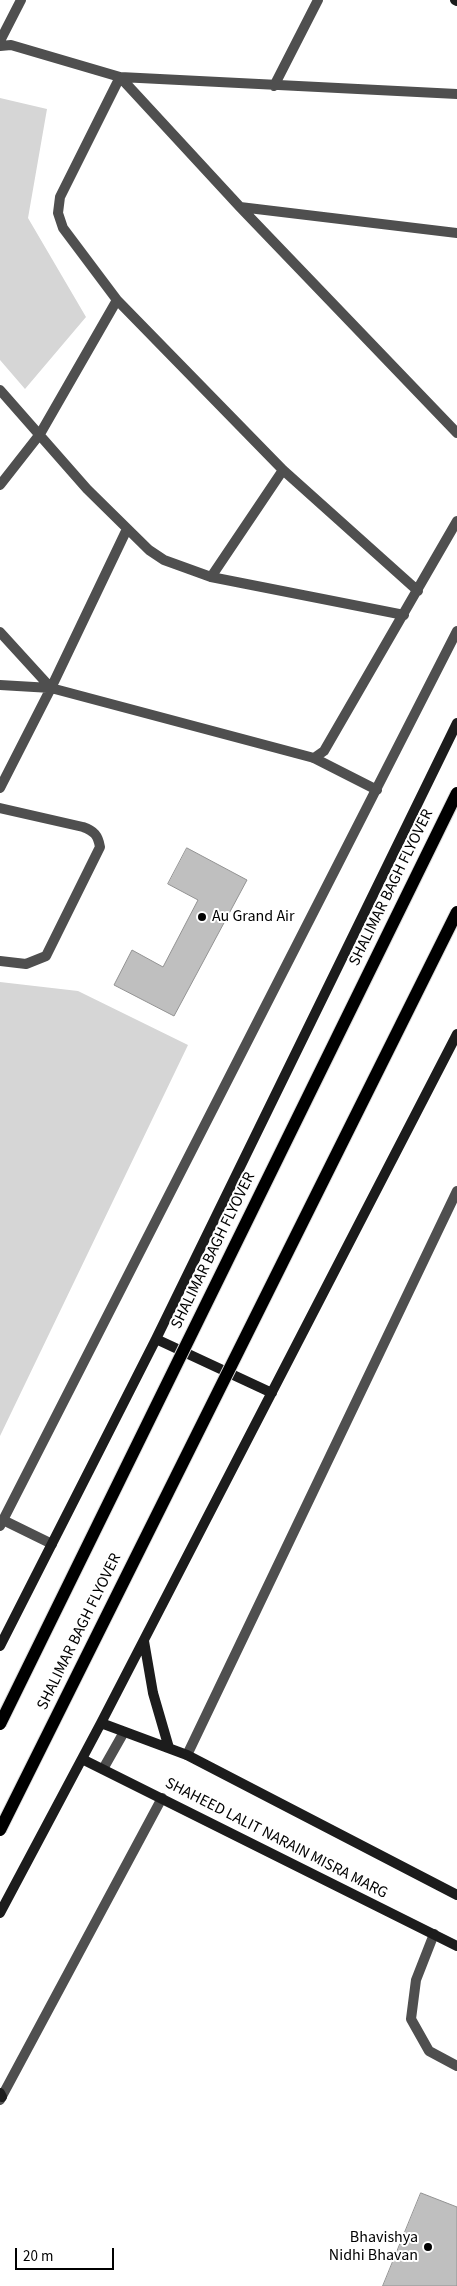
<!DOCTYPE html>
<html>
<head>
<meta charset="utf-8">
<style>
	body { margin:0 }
	#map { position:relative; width:457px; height:2286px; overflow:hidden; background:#fff; font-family:"Source Sans 3",sans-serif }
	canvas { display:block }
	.scale { position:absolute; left:15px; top:2248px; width:99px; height:22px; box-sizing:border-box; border:2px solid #000; border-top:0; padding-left:6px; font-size:15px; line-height:18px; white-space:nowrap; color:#000; -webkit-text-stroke:4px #fff; paint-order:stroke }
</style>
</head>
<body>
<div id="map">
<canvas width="457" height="2286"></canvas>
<div class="scale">20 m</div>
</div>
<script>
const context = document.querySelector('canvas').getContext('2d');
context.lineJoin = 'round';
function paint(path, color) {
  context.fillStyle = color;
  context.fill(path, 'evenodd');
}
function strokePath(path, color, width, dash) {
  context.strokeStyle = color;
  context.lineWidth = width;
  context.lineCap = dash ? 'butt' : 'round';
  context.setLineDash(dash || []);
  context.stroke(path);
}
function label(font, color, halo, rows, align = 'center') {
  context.font = font + ' "Source Sans 3",sans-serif';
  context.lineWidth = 4;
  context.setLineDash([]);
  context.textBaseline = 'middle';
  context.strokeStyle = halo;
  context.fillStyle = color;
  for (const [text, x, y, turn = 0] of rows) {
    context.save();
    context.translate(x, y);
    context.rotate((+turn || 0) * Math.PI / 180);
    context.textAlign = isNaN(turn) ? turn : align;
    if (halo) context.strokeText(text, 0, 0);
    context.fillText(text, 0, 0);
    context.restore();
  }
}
paint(new Path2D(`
	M0 98 47 109 28 218 86 317 25 389 0 360Z
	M0 982 78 991 188 1045 0 1436Z`), '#d6d6d6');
const building = new Path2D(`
	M187 848 247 880 174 1016 114 985 132 950 163 967 198 900 168 884Z
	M421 2193 457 2207V2286H383Z`);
paint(building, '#bfbfbf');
strokePath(building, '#939393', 1);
strokePath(new Path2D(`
	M314 758 377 790
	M0 1526 457 631
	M434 1934 416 1980 411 2019 429 2051 457 2066`), '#4f4f4f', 10);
strokePath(new Path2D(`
	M0 41 21 0
	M0 46 11 45 120 77 457 94
	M274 86 318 0
	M240 207 457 233
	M0 390 87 489 149 550 164 560 211 577 404 615
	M0 485 40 434 117 300
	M211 577 283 470
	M418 591 283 470 117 300 63 228 58 213 60 197 120 77 240 207 457 433
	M0 632 51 688
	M0 685 51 688 314 758 324 751 457 521
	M0 788 51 688 127 529
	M0 808 83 827C94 831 98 835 100 847L46 956 26 964 0 961
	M3 1520 52 1544
	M187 1755 457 1191
	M103 1769 124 1732
	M0 2100 162 1798`), '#4f4f4f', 10);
strokePath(new Path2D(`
	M455 0 457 1
	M156 1339 272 1393
	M144 1641 153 1693 169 1748
	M0 1646 156 1339 457 723
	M101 1723 187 1755 457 1895
	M82 1759 457 1946
	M0 1913 101 1723 457 1034
	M0 2093 2 2097`), '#1c1c1c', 10);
const primaryBridge = new Path2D(`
	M0 1724 457 793
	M0 1830 457 912`);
strokePath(primaryBridge, '#dbdbdb', 14, []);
strokePath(primaryBridge, '#000', 12);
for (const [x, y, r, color] of [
	[202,917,5,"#000"],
	[428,2247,5,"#000"]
]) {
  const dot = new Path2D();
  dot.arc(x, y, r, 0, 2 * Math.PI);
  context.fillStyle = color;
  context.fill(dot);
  strokePath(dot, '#fff', 2);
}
label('16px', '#000', '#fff', [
	["SHALIMAR BAGH FLYOVER",392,888,-64],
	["SHALIMAR BAGH FLYOVER",214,1251,-64],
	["SHALIMAR BAGH FLYOVER",80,1632,-64],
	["SHAHEED LALIT NARAIN MISRA MARG",276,1839,27]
]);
label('16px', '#000', '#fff', [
	["Au Grand Air",212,917],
	["Bhavishya",418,2238,"right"],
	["Nidhi Bhavan",418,2256,"right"]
], 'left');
</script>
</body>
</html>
